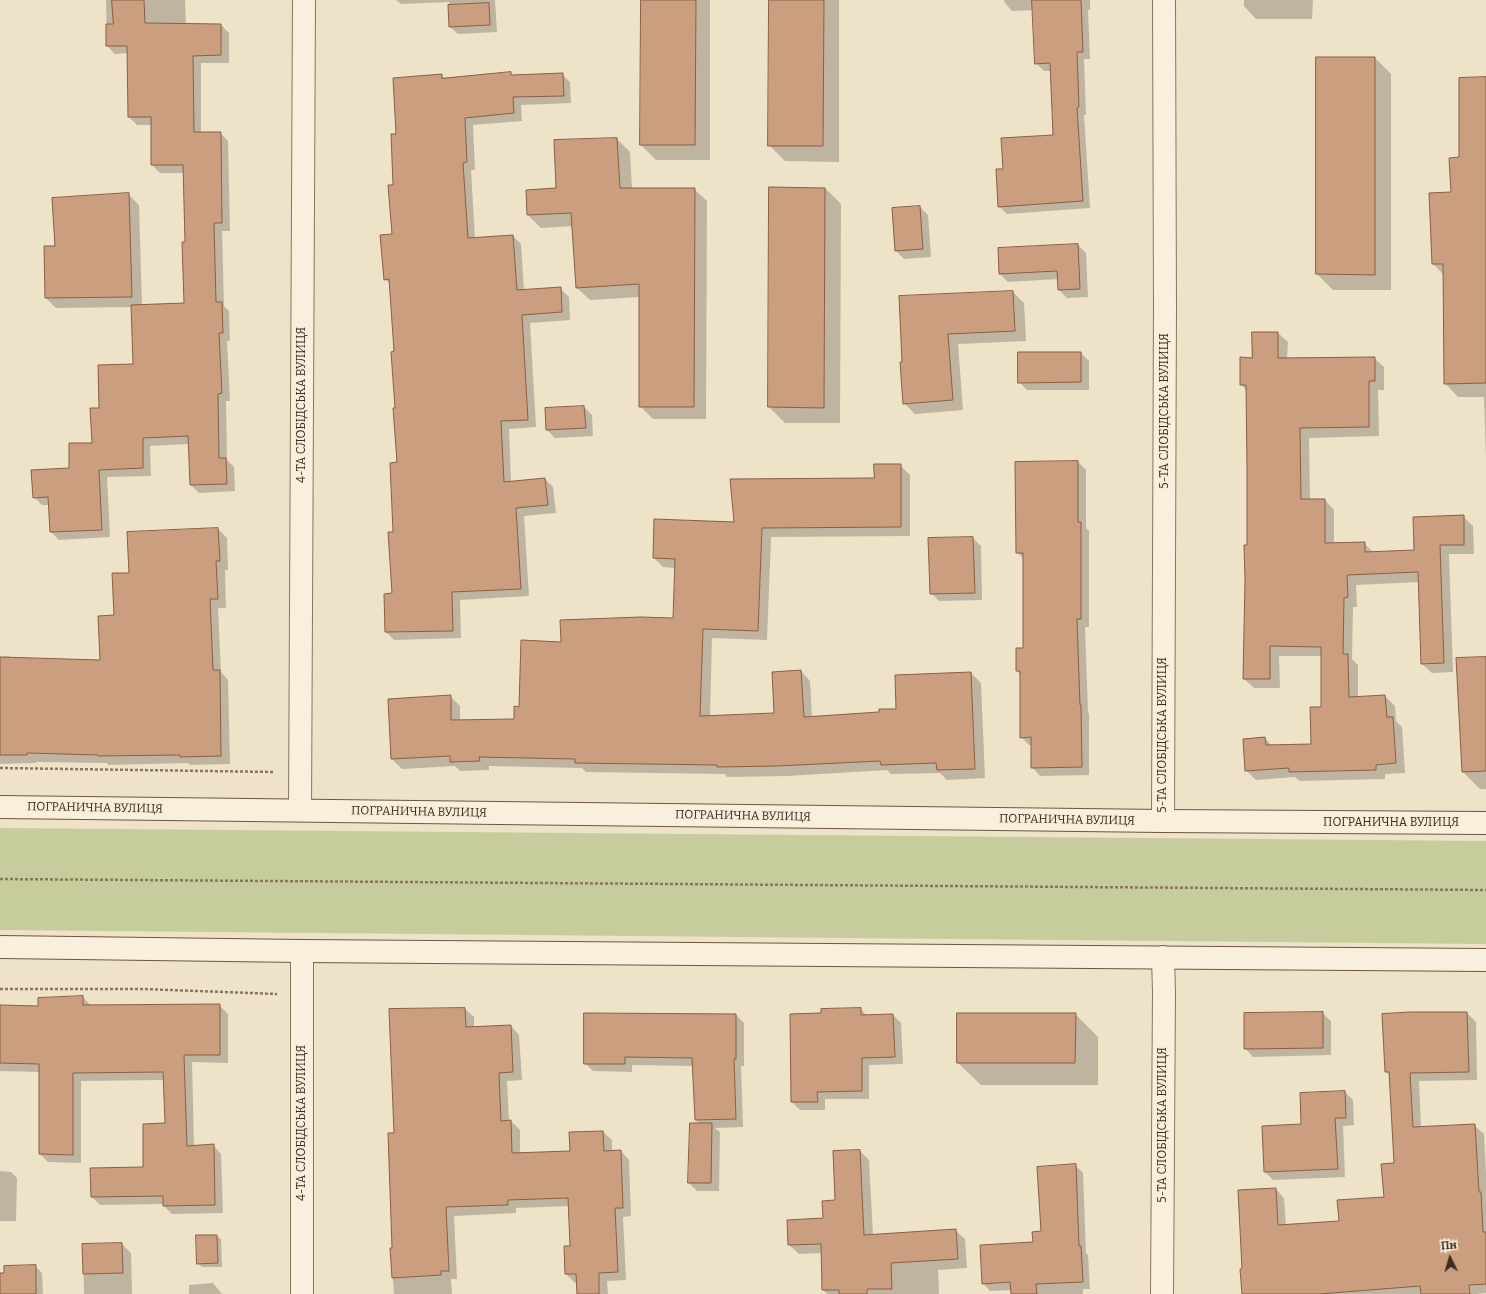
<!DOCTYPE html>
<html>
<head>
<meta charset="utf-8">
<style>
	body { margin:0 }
	#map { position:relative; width:1486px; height:1294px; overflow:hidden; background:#eee2c9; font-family:Bitter,serif }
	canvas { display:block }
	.north { position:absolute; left:1430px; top:1238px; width:40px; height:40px; -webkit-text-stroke:3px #f5edd8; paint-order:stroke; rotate:355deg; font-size:11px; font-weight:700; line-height:16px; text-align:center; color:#3b2d21 }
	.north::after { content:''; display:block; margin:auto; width:14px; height:18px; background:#3b2d21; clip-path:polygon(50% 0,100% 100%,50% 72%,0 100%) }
</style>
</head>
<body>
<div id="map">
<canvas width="1486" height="1294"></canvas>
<div class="north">Пн</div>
</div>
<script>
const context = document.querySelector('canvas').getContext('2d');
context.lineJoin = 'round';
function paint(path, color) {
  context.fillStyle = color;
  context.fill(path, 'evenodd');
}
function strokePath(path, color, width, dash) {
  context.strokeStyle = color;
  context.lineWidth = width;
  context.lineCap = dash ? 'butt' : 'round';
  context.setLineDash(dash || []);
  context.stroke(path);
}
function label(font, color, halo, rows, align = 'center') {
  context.font = font + ' Bitter,serif';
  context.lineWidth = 3;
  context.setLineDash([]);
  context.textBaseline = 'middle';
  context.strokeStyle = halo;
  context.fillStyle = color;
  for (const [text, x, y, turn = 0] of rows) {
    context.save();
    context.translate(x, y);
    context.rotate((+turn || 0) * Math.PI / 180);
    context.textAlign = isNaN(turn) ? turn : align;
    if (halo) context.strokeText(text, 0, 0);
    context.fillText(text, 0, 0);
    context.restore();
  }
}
paint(new Path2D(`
	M0 828 1486 841V944L0 930Z`), '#c7cc9c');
paint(new Path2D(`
	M106 0H185L186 25H221L229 33V63H201V133H220L228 141 230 231H222L224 306 229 311 230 341H227L230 401H226L227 460 234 467 235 491 199 493 191 485 189 444 150 446 151 476 107 477 110 537 59 540 51 532 49 505H42L34 497 70 469 93 444 101 409 134 365 132 307 56 308 46 298 56 247 128 194 139 205 142 306 185 304 186 243 184 173H160L152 165V125H137L129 117 128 53 115 54 107 46Z
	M396 0H495L497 32 458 34 450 27 449 2 401 4Z
	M642 0H710V160H656L641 145Z
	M770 0H839V162L785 161 769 145Z
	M1004 0H1090V10H1088L1090 59H1084L1086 115H1084L1090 208 1007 214 999 206 1004 170 1054 136 1052 71H1044L1036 63 1034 10 1012 11 1005 3Z
	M1244 0H1313L1312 19H1256L1244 6Z
	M1317 58H1375L1391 74V290H1333L1317 274Z
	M510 73 513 76 562 74 570 82 571 103 521 105 522 121 473 125 475 170H471L475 238 513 236 521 244 524 291 560 288 569 297 570 320 530 323 536 427 509 429 511 482 545 479 553 487 556 513 524 516 529 596 460 600 461 638 394 640 386 632 393 594 398 463 395 352 390 284 385 279 393 235 394 186 397 135 441 75 445 79Z
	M1486 78V460L1484 397H1458L1445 383 1444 275 1433 264 1460 158Z
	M617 139 630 152 632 189H694L707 201 706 419H653L640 406V297L590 300 577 288 573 226 541 228 528 215 527 190 557 188Z
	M770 188H825L841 204 840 423H785L769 407Z
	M920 207 928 215 931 257 904 259 896 251Z
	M1078 245 1086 253 1088 297 1067 298 1059 290 1058 279 1008 282 1000 274 999 249Z
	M1013 292 1024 303 1026 341 958 344 963 410 915 414 904 403 901 363Z
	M1278 333 1288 342 1287 359 1374 358 1384 367V390H1378L1379 436 1309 438 1310 500H1325L1334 510V544L1364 543 1374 553 1415 551 1463 516 1473 526 1474 554H1449L1453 672 1432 673 1422 664 1419 582 1356 585 1357 607H1353L1352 659 1358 665V698L1385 696 1395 706 1396 721 1402 727 1405 773 1385 774V779L1300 781 1295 777 1256 780 1246 770 1265 738 1272 746 1312 745 1322 708V656H1279L1280 688H1254L1244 679 1248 546 1247 390 1241 385 1253 359Z
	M1081 353 1089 361V390H1027L1019 382Z
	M584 407 592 415 593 436 555 438 547 430 546 409Z
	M1078 462 1086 470V528L1089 531V627H1085L1088 712 1089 714V775L1040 776 1032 767V745H1029L1021 737V675L1017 671 1024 649V559L1017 552Z
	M900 465 910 475V536L771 537 767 640 712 638 710 716 775 714 801 671 810 681 812 718 880 713 897 710 971 673 981 683 985 778 947 780 940 773 891 774 887 770 787 776 727 777 725 774 586 772 582 768 489 766V770L460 771 455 766 402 769 392 759 389 700 450 696 460 706V721L515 720 520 708 562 643 674 619 676 568 663 567 654 558 735 523 875 479Z
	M218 529 227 538 228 570H225L226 608H218L221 672 228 680 230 764 190 765 188 763 108 765 107 763 36 762V763L0 764V657L9 656 11 659 101 661 130 574Z
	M973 538 981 546 982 600 939 601 931 593Z
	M1486 658V789H1480L1463 772Z
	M83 997 91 1006 219 1005 228 1014V1063L192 1062 194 1147 213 1145 221 1154 223 1213 172 1214 164 1206V1204L100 1205 92 1197 144 1168 166 1124 164 1080 81 1081V1163L48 1162 40 1154V1072L0 1071V1006L39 1007Z
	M465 1009 474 1017V1027L511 1026 519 1035 522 1080 507 1081 509 1121H511L520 1130V1154L571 1152 570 1133 603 1132 612 1140V1152L621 1151 629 1160 631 1216 623 1217 626 1280 607 1281 608 1294H578V1282L575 1283 566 1274 571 1247 570 1206 516 1208V1213L454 1216 457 1279H451L452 1294H394L391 1249H393L395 1134 390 1010Z
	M861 1009 867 1016 893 1015 901 1023 903 1064 869 1065V1099H825V1110H800L792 1102 822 1014Z
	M1322 1013 1331 1021V1055L1253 1057 1245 1048Z
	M1467 1013 1476 1022 1477 1080 1419 1081 1421 1128 1475 1126 1484 1134 1486 1173V1293L1477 1294H1243V1270L1276 1189 1284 1198 1286 1226 1340 1222 1385 1198 1395 1164 1390 1075 1386 1071Z
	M1075 1014 1098 1037V1085H981L958 1063Z
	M736 1015 744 1023V1066H741L743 1127 715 1128 720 1132 719 1191H697L689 1183 700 1124 696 1120 694 1066 632 1065V1072L593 1071 585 1063Z
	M1345 1092 1353 1100 1354 1125 1343 1126 1345 1177 1273 1180 1265 1172 1302 1125Z
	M860 1151 869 1160 873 1235 955 1230 965 1239 967 1268 938 1270 939 1294H827L823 1290 822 1253 799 1254 789 1245 824 1219 836 1201Z
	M1075 1165 1083 1173 1086 1253 1088 1255 1090 1289H1083V1294H1012L1011 1290 990 1291 983 1283 1034 1243 1042 1232Z
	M0 1171 11 1172 17 1178 16 1221H0Z
	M197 1236H217L221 1239 222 1267H202L198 1263Z
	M122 1244 131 1253 132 1294H84L83 1245Z
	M35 1266 42 1273 43 1294H0V1274Z
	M213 1283 222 1294H189V1285Z`), '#0003');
const building = new Path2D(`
	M112 0H144L145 23 221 24V55L193 56 194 132H221L222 223H214L216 302H222L223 333H219L222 393 218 394 219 458H226L227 484 190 485 188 436 143 438V468L99 470 102 530 50 532 48 497 33 498 31 470 69 468V443H92L90 408H99L98 365 133 364 131 305 184 303 182 242H185L183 165H151V117H128L127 46H106V24H113Z
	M641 0H696L695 145H640Z
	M769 0H824L823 146H768Z
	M1032 0H1081L1083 52H1077L1079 107 1077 108 1083 201 998 207 996 169H1003L1001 138 1053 135 1050 63 1035 64Z
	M489 3 490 25 449 27 448 5Z
	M1316 57H1375V275L1316 274Z
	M511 72V75L563 73 564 96 513 97 514 113 465 118 467 162 463 163 468 238 513 235 517 290 561 287 562 312 522 315 528 420 501 421 504 482 545 478 548 505 516 508 521 589 452 592 453 631 385 632 384 594 392 593 388 532H393L390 463 397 462 393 408H395L391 352 394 351 389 279 384 280 380 235 392 234 388 185H393L391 134H396L393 78 442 74V78Z
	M1486 77V383L1444 384 1443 264H1432L1429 193 1451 192 1449 158 1459 157V78Z
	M617 138 620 188H695L694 407H639V284L576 288 571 213 527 215 526 190 556 188 554 140Z
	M769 187 825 188 824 408 768 407Z
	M129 193 132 297 45 298 44 246H55L52 198Z
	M920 206 923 249 895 251 892 208Z
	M1078 244 1080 289 1058 290 1057 271 999 274 998 248Z
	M1013 291 1015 331 948 334 953 400 903 404 900 362H902L899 296Z
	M1252 332H1278V358L1375 357V381H1369V427L1300 428 1301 499H1325V543L1365 542V552L1414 550 1413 517 1464 515V545H1440L1444 663 1421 664 1418 572 1347 575 1348 597 1344 598 1343 654H1348L1349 697 1385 695 1387 717H1393L1396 763 1376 765V770L1289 772V768L1245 771 1243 739 1265 737 1266 745 1311 744 1310 707H1321V647L1270 646V679H1243L1245 579 1244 545H1247V468L1246 385H1240V357L1252 358Z
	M1018 352H1081V382L1018 383Z
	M584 406 586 428 546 430 545 408Z
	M1078 461V522H1081V619H1077L1080 705H1081L1082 767 1031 768V737L1020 738V671H1016V648H1023V553H1016L1015 462Z
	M874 464H901V527L762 528 758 631 703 629 700 716 774 713 772 672 801 670 804 717 879 712V709H896L895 675 971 672 975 769 937 770 936 763 881 765 880 761 777 766 717 767V765L575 763V759L479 757 480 761 450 762V756L391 759 388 699 451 695V720L514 719V706L519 707 521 640 561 642 560 620 641 617 673 618 675 559 653 558 654 519 734 522 730 479 874 478Z
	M218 528 220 561H216L218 599H210L213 670H220L221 756 180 757V755L98 756V755L27 753V755H0V657L100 660 98 616 114 615 112 573H129L127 532Z
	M973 537 975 593 930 594 928 538Z
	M1486 657V771L1462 772 1456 658Z
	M83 996V1005L220 1004V1055H184L187 1146 214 1144 215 1205 163 1206V1196L91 1197 90 1168 143 1167V1124L165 1123 163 1072 73 1073V1155L39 1154V1064L0 1063V1005L38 1006V998Z
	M465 1008 466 1027 511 1025 513 1072 499 1073 501 1121 511 1120 512 1153 570 1151 569 1132 603 1131 604 1151 621 1150 623 1208H615L618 1272 599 1273V1294H577L576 1274H565L564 1246H570L568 1198 508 1200V1205L446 1207 449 1271H441V1275L392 1278 390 1248H392L388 1133H394L389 1009Z
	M861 1008V1015L893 1014 895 1057 862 1058V1091L817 1092 818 1102H791L790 1014 821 1013V1009Z
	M1323 1012V1048L1244 1049V1013Z
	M1411 1012H1467L1469 1072 1410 1073 1413 1127 1475 1124 1479 1192H1481L1483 1232H1486V1284L1469 1285 1470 1294H1421L1420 1286 1319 1294H1242L1240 1269H1242L1238 1190 1276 1188 1278 1225 1339 1221 1337 1200 1384 1197 1381 1164 1394 1163 1389 1072H1385L1382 1014Z
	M584 1013 736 1014V1059H734L736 1119 695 1120 692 1058 625 1057V1064H584Z
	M957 1013H1076L1075 1063H957Z
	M1345 1091 1346 1118H1335L1338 1169 1264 1172 1262 1126 1301 1124 1300 1093Z
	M690 1123H712L711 1183H688Z
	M860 1150 864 1235 956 1229 958 1259 891 1263 892 1289H867V1294H839V1290H822L821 1244 788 1245 787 1220 823 1218 822 1201 835 1200 833 1151Z
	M1076 1164 1079 1246H1081L1083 1282 1036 1284 1037 1294H1011L1010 1282 982 1284 980 1245 1033 1242 1032 1232 1041 1231 1037 1167Z
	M196 1235H217L218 1263 197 1264Z
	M122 1243 123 1273 83 1274 82 1244Z
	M36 1265V1294H0V1273H4V1266Z`);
paint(building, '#cb9e80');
strokePath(building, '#885f44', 1);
const street = new Path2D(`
	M300 810 304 0
	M1163 821 1165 307 1164 0
	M302 1294V951
	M1162 1294 1164 992 1163 957`);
const secondary = new Path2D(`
	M0 807 1163 821 1486 823
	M0 947 302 951 1486 960`);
strokePath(street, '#8a755e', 24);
strokePath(secondary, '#6c5641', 24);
strokePath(new Path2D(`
	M0 768 275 772
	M0 879 1486 890
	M0 989H143L277 994`), '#8a755e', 2.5, [3, 2]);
strokePath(street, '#f8f0dc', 22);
strokePath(secondary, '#f8f0dc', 22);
label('12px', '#3b2d21', '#f5edd8', [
	["4-ТА СЛОБІДСЬКА ВУЛИЦЯ",302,405,-90],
	["5-ТА СЛОБІДСЬКА ВУЛИЦЯ",1165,411,-90],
	["5-ТА СЛОБІДСЬКА ВУЛИЦЯ",1163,735,-90],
	["ПОГРАНИЧНА ВУЛИЦЯ",95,808,1],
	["ПОГРАНИЧНА ВУЛИЦЯ",419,812,1],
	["ПОГРАНИЧНА ВУЛИЦЯ",743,816,1],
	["ПОГРАНИЧНА ВУЛИЦЯ",1067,820,1],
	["ПОГРАНИЧНА ВУЛИЦЯ",1391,823],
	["4-ТА СЛОБІДСЬКА ВУЛИЦЯ",302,1123,-90],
	["5-ТА СЛОБІДСЬКА ВУЛИЦЯ",1163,1125,-90]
]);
</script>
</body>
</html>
